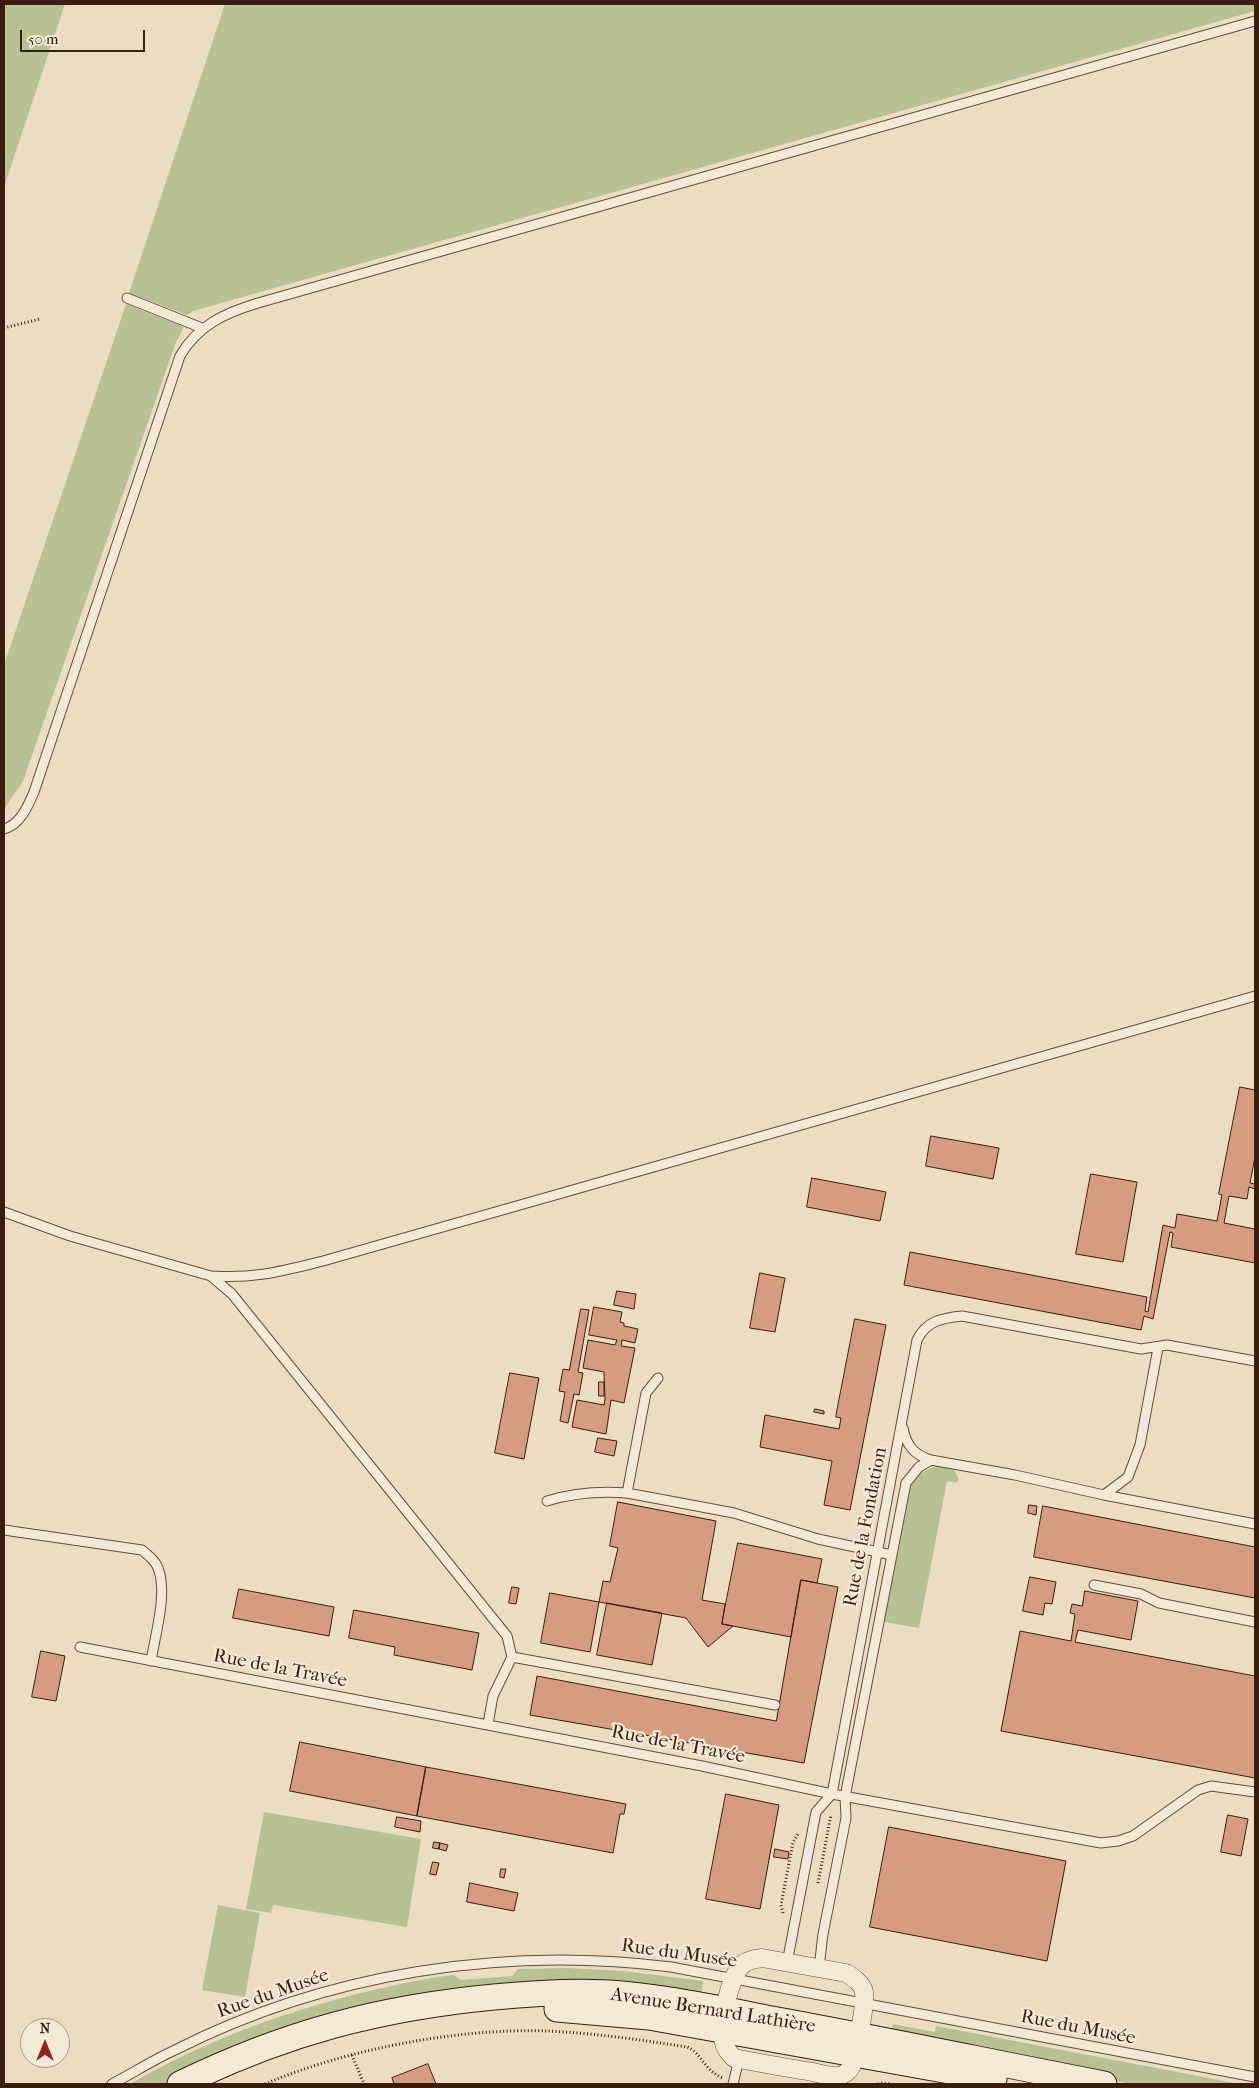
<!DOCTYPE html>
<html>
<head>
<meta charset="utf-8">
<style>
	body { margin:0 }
	#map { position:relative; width:1259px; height:2088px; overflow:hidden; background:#ebddc2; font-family:"IM FELL French Canon",serif }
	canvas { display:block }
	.frame { position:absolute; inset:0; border:5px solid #3d1c10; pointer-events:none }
	.north { position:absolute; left:20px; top:2018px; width:50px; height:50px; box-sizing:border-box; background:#f2e9d7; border:1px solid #aa9787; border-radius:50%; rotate:0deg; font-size:14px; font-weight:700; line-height:20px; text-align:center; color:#3d1c10 }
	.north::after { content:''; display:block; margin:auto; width:18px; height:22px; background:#8f2418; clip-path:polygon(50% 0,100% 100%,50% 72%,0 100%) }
	.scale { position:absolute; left:20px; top:30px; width:125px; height:22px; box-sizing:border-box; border:2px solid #3d1c10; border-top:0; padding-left:6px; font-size:15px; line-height:18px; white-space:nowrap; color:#3d1c10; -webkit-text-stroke:4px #f2e9d7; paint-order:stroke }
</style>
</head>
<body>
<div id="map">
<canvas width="1259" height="2088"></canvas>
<div class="frame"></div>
<div class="north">N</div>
<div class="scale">50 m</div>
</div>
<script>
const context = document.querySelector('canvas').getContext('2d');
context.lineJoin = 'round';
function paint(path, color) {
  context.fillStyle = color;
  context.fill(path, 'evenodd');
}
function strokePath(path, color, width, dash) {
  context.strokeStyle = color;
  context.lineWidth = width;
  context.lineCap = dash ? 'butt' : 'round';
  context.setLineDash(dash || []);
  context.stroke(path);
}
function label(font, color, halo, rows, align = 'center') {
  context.font = font + ' "IM FELL French Canon",serif';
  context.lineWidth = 4.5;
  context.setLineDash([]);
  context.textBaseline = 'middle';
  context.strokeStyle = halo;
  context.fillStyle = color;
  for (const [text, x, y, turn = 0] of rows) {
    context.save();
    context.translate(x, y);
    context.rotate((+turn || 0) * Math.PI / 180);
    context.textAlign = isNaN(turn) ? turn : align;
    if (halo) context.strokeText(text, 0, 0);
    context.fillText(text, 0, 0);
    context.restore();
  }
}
paint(new Path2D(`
	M4 4H65L4 187Z
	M225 4H1255V11L193 311 187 315 129 293Z
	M126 304 184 327 176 342 23 781 4 809V665Z
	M938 1466 954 1469 959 1480 956 1483 947 1481 919 1628 884 1622 911 1485C918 1474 925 1469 938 1466Z
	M264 1812 421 1839 407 1927 273 1905 271 1913 246 1909Z
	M218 1905 260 1913 245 1997 202 1990Z
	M568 1968 623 1971 703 1981 701 1996 503 1991 203 2066 167 2084H130C225 2029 329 1996 437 1977L454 1975 461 1980 512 1976 518 1969Z
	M893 2024 935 2032 936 2026 1240 2084H1130L891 2032Z`), '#b7c193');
const building = new Path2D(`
	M1240 1087 1255 1090V1157L1250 1183 1255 1184V1189L1249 1187 1247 1199 1229 1196 1224 1223 1255 1229V1263L1171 1247 1173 1233 1170 1232 1153 1319 1144 1316 1141 1330 904 1285 910 1252 1147 1297 1145 1311 1148 1312 1163 1225 1175 1228 1177 1214 1217 1221 1222 1195 1219 1194Z
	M931 1136 999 1148 993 1179 926 1166Z
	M1091 1174 1137 1182 1123 1262 1076 1254Z
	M812 1178 886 1192 880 1221 807 1207Z
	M760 1273 785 1278 775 1332 750 1328Z
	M617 1291 636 1294 634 1309 614 1305Z
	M594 1307 622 1312 620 1322 624 1323V1326L638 1329 635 1343 622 1340 621 1346 635 1348 624 1403 611 1400 606 1434 572 1427 577 1400 604 1405 605 1399 604 1372 583 1368 588 1340 615 1345 617 1340 589 1335Z
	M581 1309 589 1310 578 1372 583 1373 579 1395 574 1394 568 1423 560 1421 565 1392 559 1391 563 1369 569 1370Z
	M855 1319 886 1325 850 1510 824 1505 832 1461 760 1447 765 1415 839 1429 841 1418 836 1417Z
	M510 1373 539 1378 524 1459 495 1453Z
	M599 1382H604V1396H599Z
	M815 1409 824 1411V1414L814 1412Z
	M598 1438 617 1441 614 1456 595 1452Z
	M618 1502 716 1521 702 1600 725 1604 722 1624 733 1626 708 1647 686 1618 599 1602 603 1581 610 1582 618 1548 610 1546Z
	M1029 1505 1037 1506 1036 1515 1028 1513Z
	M1043 1506 1255 1547V1598L1034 1557Z
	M738 1543 822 1559 817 1583 801 1580 791 1637 722 1624Z
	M1030 1577 1056 1582 1052 1604 1045 1603 1043 1615 1023 1611Z
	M801 1580 838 1587 804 1763 530 1715 537 1676 776 1721Z
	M512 1587 519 1588 516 1604 509 1603Z
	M239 1589 334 1607 329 1636 233 1618Z
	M1085 1591 1138 1601 1131 1640 1078 1630 1075 1642 1255 1676V1778L1001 1731 1020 1631 1071 1641 1075 1614 1070 1613 1072 1604 1082 1606Z
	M550 1593 599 1602 590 1652 541 1643Z
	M607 1603 662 1613 652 1665 597 1655Z
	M354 1610 479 1633 472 1670 394 1655 395 1647 349 1638Z
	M41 1651 65 1656 56 1701 32 1697Z
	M300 1742 426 1767 417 1816 290 1791Z
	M426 1767 626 1804 624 1814H620L613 1853 417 1816Z
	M726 1794 779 1805 760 1909 706 1899Z
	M1228 1815 1248 1819 1241 1856 1221 1852Z
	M397 1817 421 1821 420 1832 395 1827Z
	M889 1827 1066 1861 1047 1961 870 1927Z
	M434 1842 440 1843 439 1849 433 1848Z
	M440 1843 448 1845 446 1851 439 1849Z
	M775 1849 789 1852 788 1859 774 1857Z
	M433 1862 439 1863 436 1875 430 1874Z
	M501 1869H506L504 1878 500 1877Z
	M470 1883 518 1893 514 1911 467 1902Z
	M428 2064 436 2084H394L392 2078Z`);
paint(building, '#d59c82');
strokePath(building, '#3d1c10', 1);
const lane = new Path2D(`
	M127 298 202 328
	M4 829C20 825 28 806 34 792L180 356C198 325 225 313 258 303L1255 21
	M4 1212 70 1236 211 1276C255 1279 282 1271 323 1261L1255 996
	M211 1276 232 1294 507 1636 512 1657 493 1696 488 1724
	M658 1378 646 1393 627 1493 734 1513 818 1539 892 1555
	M903 1428C906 1445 914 1455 931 1460
	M1104 1495 1255 1524
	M547 1501C573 1493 600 1491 627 1493
	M4 1530 142 1550C149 1556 157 1562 159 1571 167 1596 155 1636 151 1661
	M1094 1585 1141 1594 1159 1603 1255 1622
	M80 1647 702 1766 832 1794 1101 1843 1118 1841 1133 1836 1198 1790 1211 1786 1255 1792
	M512 1657 775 1705
	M787 1963 816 1812 832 1794 917 1340C927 1320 943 1318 962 1316L1141 1349 1167 1345 1255 1361
	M819 1968 823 1934 846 1818 845 1797 906 1483 919 1467 931 1460 1015 1475 1104 1495 1128 1477 1140 1445 1158 1348
	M112 2084C133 2073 153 2060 175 2050 327 1973 502 1946 671 1967L1255 2077
	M733 2084 739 2059`);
const street = new Path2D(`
	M762 1958 846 1973C854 1978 862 1983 864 1992 866 2002 856 2058 851 2067 849 2071 844 2075 839 2076 832 2077 821 2074 813 2072 787 2068 760 2063 734 2058 730 2054 727 2051 725 2046 718 2028 729 1976 743 1964 748 1960 755 1959 762 1958Z`);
const secondary = new Path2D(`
	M557 2009 649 2017 994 2079
	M180 2084C285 2033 378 2008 494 1997 536 1993 580 1990 622 1994 675 1999 726 2010 777 2020 887 2040 995 2063 1104 2084`);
strokePath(lane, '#684c3c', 11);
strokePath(street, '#684c3c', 19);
strokePath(secondary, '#3d1c10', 27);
strokePath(new Path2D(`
	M4 328 40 319
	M818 1883 831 1815
	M783 1913 781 1905 793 1842 798 1834
	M352 2055 364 2084
	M265 2084C347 2049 458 2028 547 2031 594 2033 641 2040 687 2047 701 2052 704 2071 723 2078
	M878 2084 880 2083 891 2084`), '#3d1c10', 3, [1, 2.5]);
strokePath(lane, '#f2e9d7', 9);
strokePath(street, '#f2e9d7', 18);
strokePath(secondary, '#f2e9d7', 25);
label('19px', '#3d1c10', '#f2e9d7', [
	["Rue de la Fondation",866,1527,-79],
	["Rue de la Travée",280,1669,11],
	["Rue de la Travée",678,1745,11],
	["Rue du Musée",679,1954,8],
	["Rue du Musée",273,1994,-19],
	["Avenue Bernard Lathière",713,2011,9],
	["Rue du Musée",1078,2028,11]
]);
</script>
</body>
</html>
